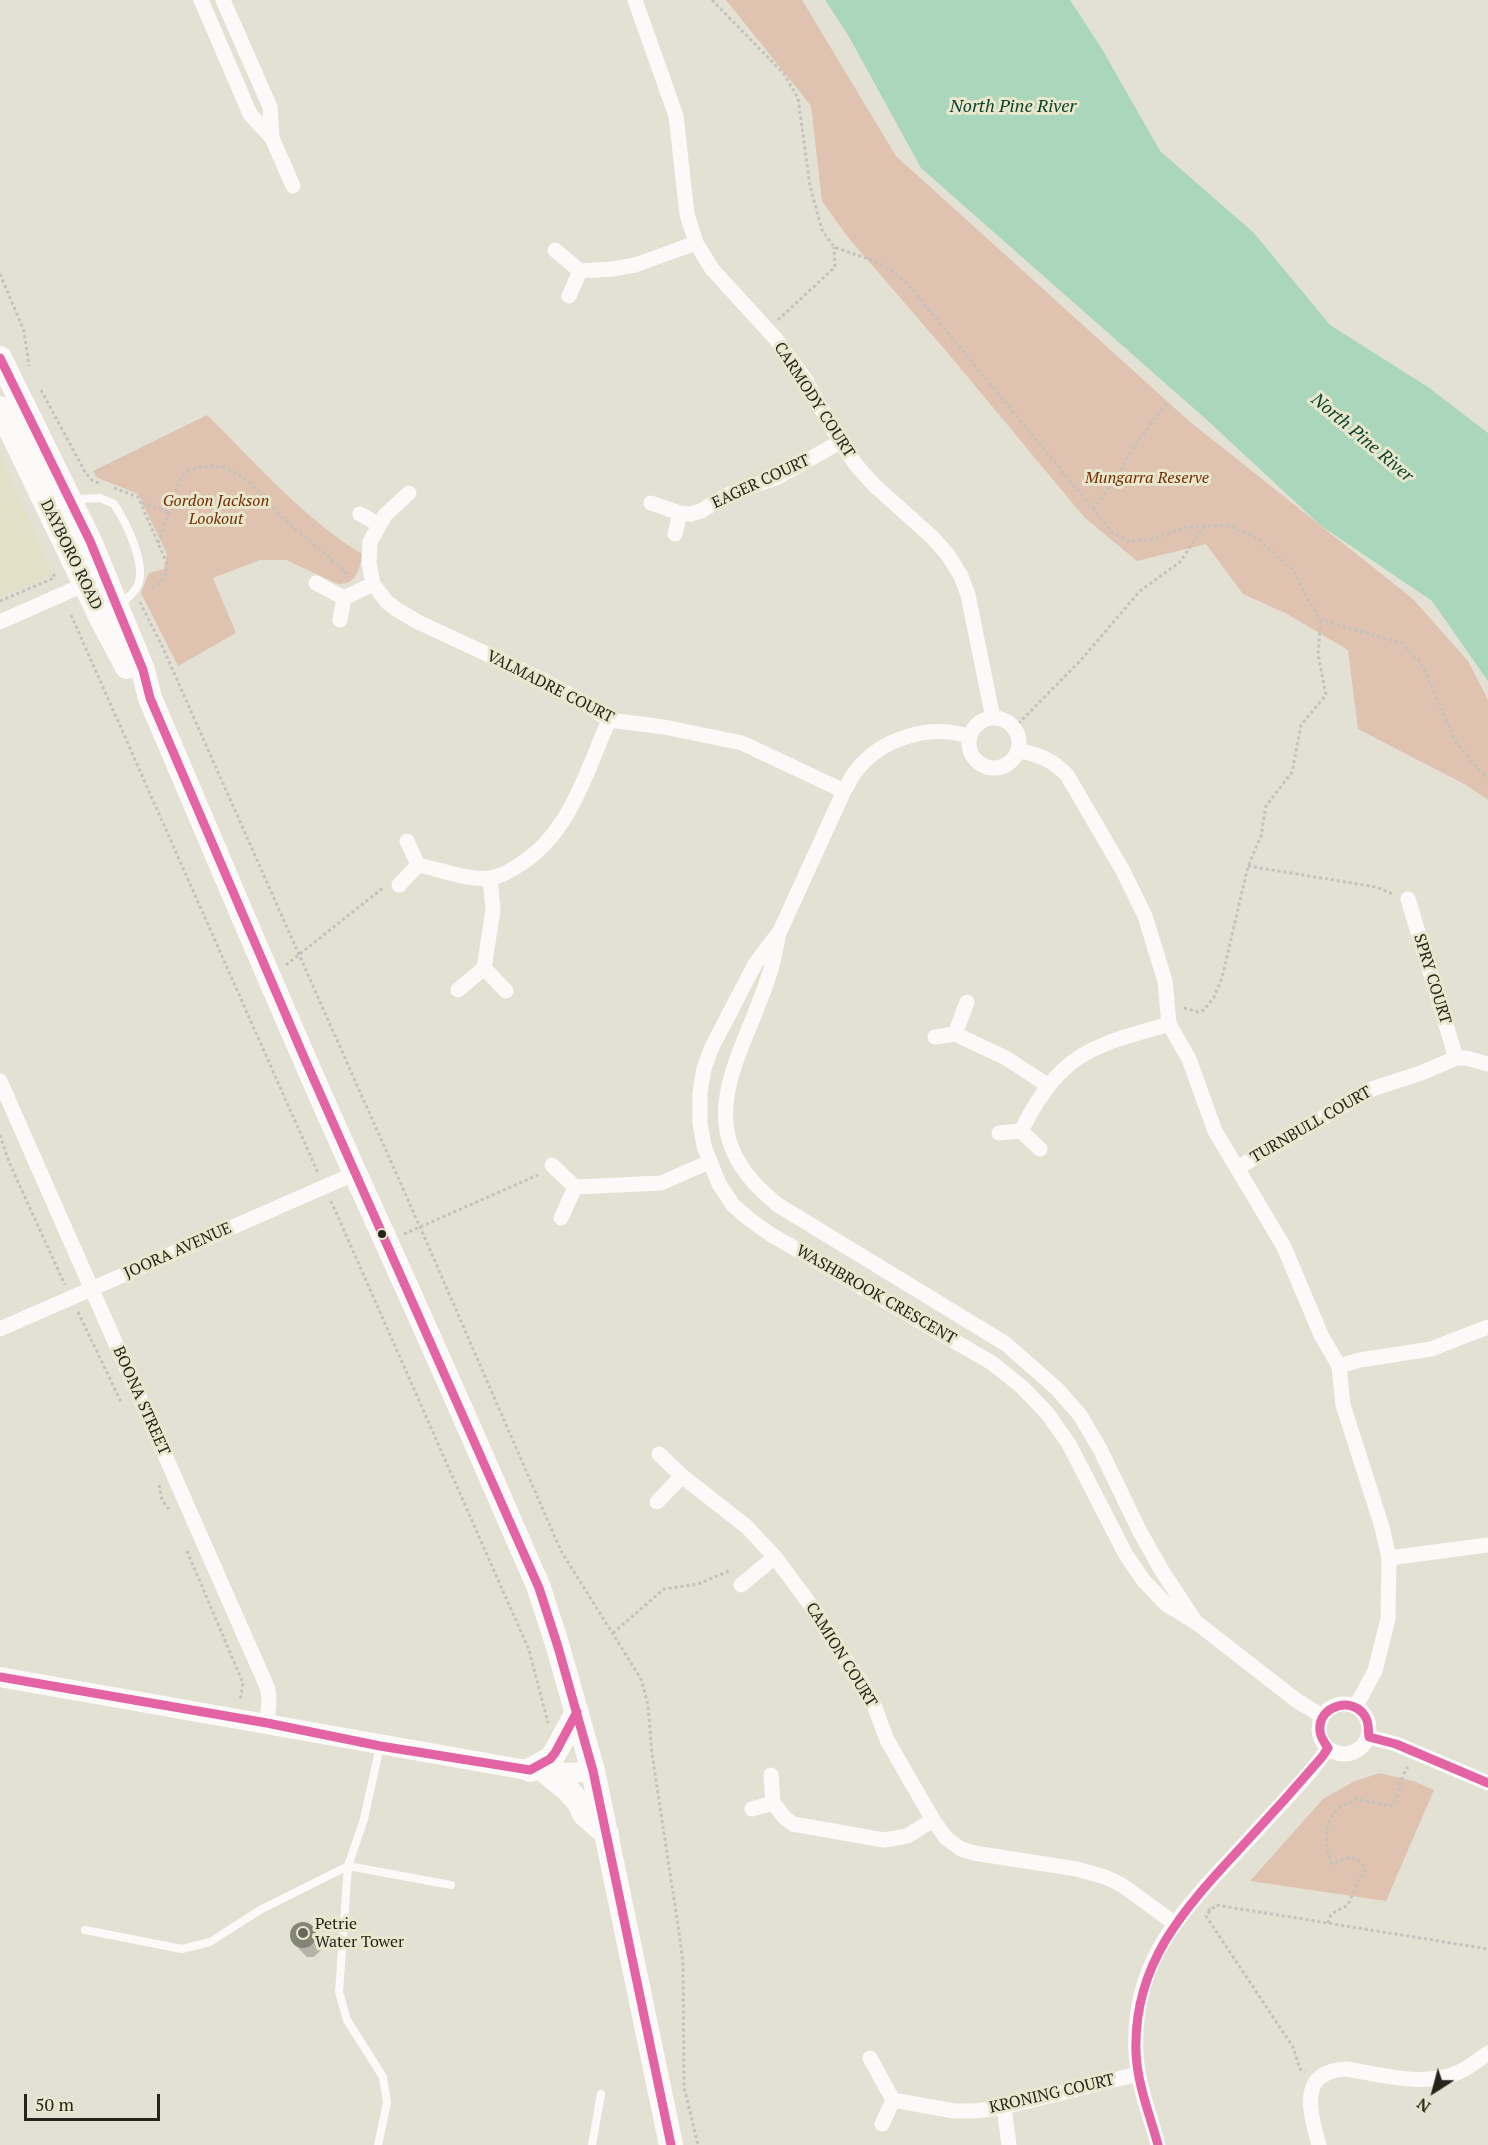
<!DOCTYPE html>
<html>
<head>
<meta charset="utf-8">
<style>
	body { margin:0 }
	#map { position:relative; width:1488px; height:2145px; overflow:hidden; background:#e3e1d3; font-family:"PT Serif",serif }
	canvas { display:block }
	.north { position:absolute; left:1404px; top:2061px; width:60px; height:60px; -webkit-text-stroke:4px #e9e7cd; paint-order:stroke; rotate:216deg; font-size:16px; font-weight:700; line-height:24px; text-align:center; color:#25241b }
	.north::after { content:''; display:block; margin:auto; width:21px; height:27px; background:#25241b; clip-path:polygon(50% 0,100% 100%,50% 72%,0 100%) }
	.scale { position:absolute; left:24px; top:2094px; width:136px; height:27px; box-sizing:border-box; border:3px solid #25241b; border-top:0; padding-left:8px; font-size:18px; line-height:21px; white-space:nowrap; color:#25241b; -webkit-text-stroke:4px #e9e7cd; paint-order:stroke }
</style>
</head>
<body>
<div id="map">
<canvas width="1488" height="2145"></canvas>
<div class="north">N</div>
<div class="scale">50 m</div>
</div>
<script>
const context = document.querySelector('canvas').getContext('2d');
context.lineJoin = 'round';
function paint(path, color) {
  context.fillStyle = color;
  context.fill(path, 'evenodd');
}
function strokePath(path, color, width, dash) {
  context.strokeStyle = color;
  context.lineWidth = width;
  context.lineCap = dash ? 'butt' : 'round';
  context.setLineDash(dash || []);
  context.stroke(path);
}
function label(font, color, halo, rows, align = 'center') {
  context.font = font + ' "PT Serif",serif';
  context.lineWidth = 6;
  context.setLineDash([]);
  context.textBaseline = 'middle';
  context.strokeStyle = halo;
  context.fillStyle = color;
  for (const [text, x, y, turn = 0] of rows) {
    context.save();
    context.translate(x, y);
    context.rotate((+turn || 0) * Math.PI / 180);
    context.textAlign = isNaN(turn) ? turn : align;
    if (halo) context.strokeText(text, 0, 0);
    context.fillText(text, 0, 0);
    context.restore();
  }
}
paint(new Path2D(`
	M0 454 53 575 0 597Z`), '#e3e0c8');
paint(new Path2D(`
	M726 0H802L896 156 1189 421 1413 599 1468 661 1488 700V800L1466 785 1358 729 1348 650 1287 614 1243 594 1206 544 1137 561 1084 517 946 351 847 236 822 201 811 106Z
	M207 415C256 463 303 518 362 554 360 569 356 585 338 584L286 560H260L213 578 236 633 178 666 141 593 149 573 164 569 167 554 138 494 96 477 93 471Z
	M1379 1773 1413 1781 1434 1790 1386 1901 1250 1881 1323 1799 1353 1782Z`), '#dfc3b0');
paint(new Path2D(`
	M825 0H1070L1102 49 1160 151 1254 233 1330 325 1428 387 1488 433V681L1432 601 1320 525 1208 421 921 168 848 35Z`), '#aad7bb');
paint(new Path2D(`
	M300 1924H307L321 1944 320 1951 314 1957H307L299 1949 292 1938 294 1928Z`), '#0003');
paint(new Path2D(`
	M290 1935a13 13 0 1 1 26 0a13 13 0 1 1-26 0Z`), '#828676');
strokePath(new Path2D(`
	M712 0 784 74 798 98 810 186 822 230 834 247 880 263 905 281 1113 533 1130 542 1150 540 1187 527 1227 525 1258 539 1294 571 1308 600 1321 620 1401 643 1421 663 1456 742 1478 769 1488 777
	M0 274 24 331 29 366
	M778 320 835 267 834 247
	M41 390 85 472 92 480 100 484
	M114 488 138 497 165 559C171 574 163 580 151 589
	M142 503 168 512
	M1093 509 1120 473 1128 455 1138 441 1167 403
	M158 543 181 477C187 471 194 468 202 467 242 460 264 501 290 525 310 542 332 557 349 577
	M0 601 54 578V571
	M140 602 162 646 420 1227 561 1551 641 1679 648 1705 652 1754 679 1932 683 1963 684 2087 698 2145
	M71 615 318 1173
	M1014 728 1080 661 1140 591 1180 562 1204 526
	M1248 866 1376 887 1393 894
	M286 965 384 887
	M1184 1008 1198 1012 1204 1010 1214 997 1222 978 1248 866 1261 836 1266 806 1292 772 1301 725 1326 695 1318 654 1321 620
	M0 1135 9 1162 65 1285
	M331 1201 529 1650 548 1723
	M404 1234 538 1175
	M78 1312 122 1404
	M159 1485 162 1500 169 1509
	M187 1551 243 1683 240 1701
	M613 1633 664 1589 698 1584 731 1570
	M1208 1909 1210 1911 1216 1905 1488 1949
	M1210 1911 1206 1916 1293 2047 1300 2069 1305 2072
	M1328 1923 1331 1914 1348 1905 1356 1885 1365 1871 1361 1862 1351 1857 1332 1864C1325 1850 1323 1826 1335 1812 1339 1807 1349 1803 1356 1799L1391 1806C1402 1792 1397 1783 1408 1767`), '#c3c2be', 3, [3, 3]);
strokePath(new Path2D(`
	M75 499 100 498 114 504C126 522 148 566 137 587 133 594 126 599 121 604
	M85 1930 182 1949 210 1942 260 1910 348 1866 451 1885
	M378 2145 387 2103 383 2077 347 2020 339 1992 348 1866 364 1819 380 1746
	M592 2145 601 2094`), '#fbfaf8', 8);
strokePath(new Path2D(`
	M201 0 250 114 272 138 293 186
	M223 0 270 107 272 138
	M635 0 676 116 687 214 696 243 712 269 775 338 805 379 840 442 857 466 874 485 932 537 948 555 961 576 968 595 993 718
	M555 250 580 271 569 296
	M580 271 613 269 635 265 696 243
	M409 493 385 515 370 542 369 563 373 584 387 602 396 609 418 622 543 680 583 702 609 720 664 727 742 743 844 791
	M651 503 680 513 675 534
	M680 513 691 514 701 511 727 495 776 478 840 442
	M360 514 378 524
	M316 583 344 598 340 620
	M344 598 373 584
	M0 622 90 582
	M969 743a25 25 0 1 1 50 0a25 25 0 1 1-50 0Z
	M970 737C931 723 881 738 856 771 851 777 848 785 844 791L780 931 755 964 712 1047 704 1068 700 1093V1123L704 1146 719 1184 733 1205 749 1219 770 1234 992 1363 1022 1387 1047 1413 1069 1444 1126 1555 1144 1581 1166 1604 1197 1623 1296 1700 1322 1716
	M1019 751C1039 754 1052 760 1067 775L1123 871 1145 916 1165 981 1169 1024 1189 1059 1215 1131 1284 1247 1321 1335 1339 1366 1343 1405 1382 1527 1389 1558 1388 1619 1375 1671 1356 1706
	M418 865C439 869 469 881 490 878 500 877 510 871 519 865 570 834 586 772 609 720
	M399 885 418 865 407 841
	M1408 899 1456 1058
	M778 938C776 948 774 959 771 969 744 1059 680 1128 778 1205L1006 1344 1057 1389 1080 1415 1100 1449 1139 1530 1162 1571 1193 1618
	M484 968 493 910 490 878
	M458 990 484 968 506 991
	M955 1034 1006 1058 1049 1086
	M935 1037 955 1034 967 1002
	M0 1081 268 1689 269 1703 267 1723
	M1021 1131C1032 1109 1045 1087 1063 1070 1090 1043 1134 1035 1169 1024
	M999 1133 1021 1131 1040 1149
	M552 1165 575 1187 561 1218
	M1237 1168 1372 1089 1421 1073 1456 1058H1466L1488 1064
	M575 1187 661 1183 709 1162
	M0 1329 356 1173
	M1339 1366 1360 1360 1431 1349 1488 1327
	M682 1476 747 1527 775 1557 818 1615 828 1635 860 1680 874 1705 887 1740 933 1820 946 1838 961 1849 974 1853 1077 1869 1105 1877 1122 1885 1174 1923
	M657 1502 682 1476 659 1454
	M1389 1558 1488 1545
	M741 1585 775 1557
	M1319 1729a25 25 0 1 1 50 0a25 25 0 1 1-50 0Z
	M1369 1737 1396 1744 1488 1783
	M773 1803 785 1818 793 1824 884 1840 907 1836 933 1820
	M752 1809 773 1803 771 1775
	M870 2058 893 2100 882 2124
	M893 2100 954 2111H975L1004 2107 1138 2074
	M1004 2107 1009 2145
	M1158 2145C1150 2114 1137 2084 1136 2052 1132 1971 1170 1925 1222 1868 1243 1846 1263 1823 1284 1801 1299 1784 1316 1767 1328 1748
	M1319 2145C1310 2112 1297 2072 1346 2069 1378 2074 1416 2085 1448 2076 1463 2072 1476 2062 1488 2053`), '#fbfaf8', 15);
strokePath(new Path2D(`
	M0 1677 521 1769 570 1773 593 1771`), '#fbfaf8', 20);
strokePath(new Path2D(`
	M0 358 90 541 143 670 150 698C218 857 284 1016 355 1173 418 1311 479 1449 539 1588L558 1647 593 1771 671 2145
	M0 408 102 620 127 667
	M530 1770 550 1759 555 1753 577 1712
	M546 1772 568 1790 580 1804 584 1814 607 1834`), '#fbfaf8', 24);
strokePath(new Path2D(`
	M0 358 90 541 143 670 150 698 303 1055 539 1588 558 1647 593 1771 671 2145
	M0 1677 267 1723 380 1746 530 1770 550 1759 555 1753 577 1712
	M1158 2145C1150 2115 1137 2084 1136 2052 1133 1960 1188 1905 1246 1842 1272 1814 1297 1786 1322 1757L1328 1748C1325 1743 1320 1737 1320 1731 1317 1705 1355 1695 1366 1718 1369 1723 1368 1731 1369 1737L1396 1744 1488 1783`), '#e463a4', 9);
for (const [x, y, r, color] of [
	[382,1234,5,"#25241b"],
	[303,1933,6,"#68665b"]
]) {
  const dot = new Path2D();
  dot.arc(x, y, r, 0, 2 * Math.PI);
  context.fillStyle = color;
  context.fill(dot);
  strokePath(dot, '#e9e7cd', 2);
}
label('16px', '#25241b', '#e9e7cd', [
	["CARMODY COURT",814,400,57],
	["EAGER COURT",761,482,-25],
	["DAYBORO ROAD",71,555,64],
	["VALMADRE COURT",550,687,27],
	["SPRY COURT",1432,979,73],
	["TURNBULL COURT",1311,1125,-30],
	["JOORA AVENUE",178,1251,-24],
	["WASHBROOK CRESCENT",876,1295,30],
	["BOONA STREET",141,1401,66],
	["CAMION COURT",841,1655,58],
	["KRONING COURT",1052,2094,-13]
]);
label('italic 16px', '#752d00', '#e9e7cd', [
	["Mungarra Reserve",1147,478],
	["Gordon Jackson",216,501],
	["Lookout",216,519]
]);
label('16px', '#25241b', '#e9e7cd', [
	["Petrie",315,1924],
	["Water Tower",315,1942]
], 'left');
label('italic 18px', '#0a422b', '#e9e7cd', [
	["North Pine River",1013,107],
	["North Pine River",1362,438,40]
]);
</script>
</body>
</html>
